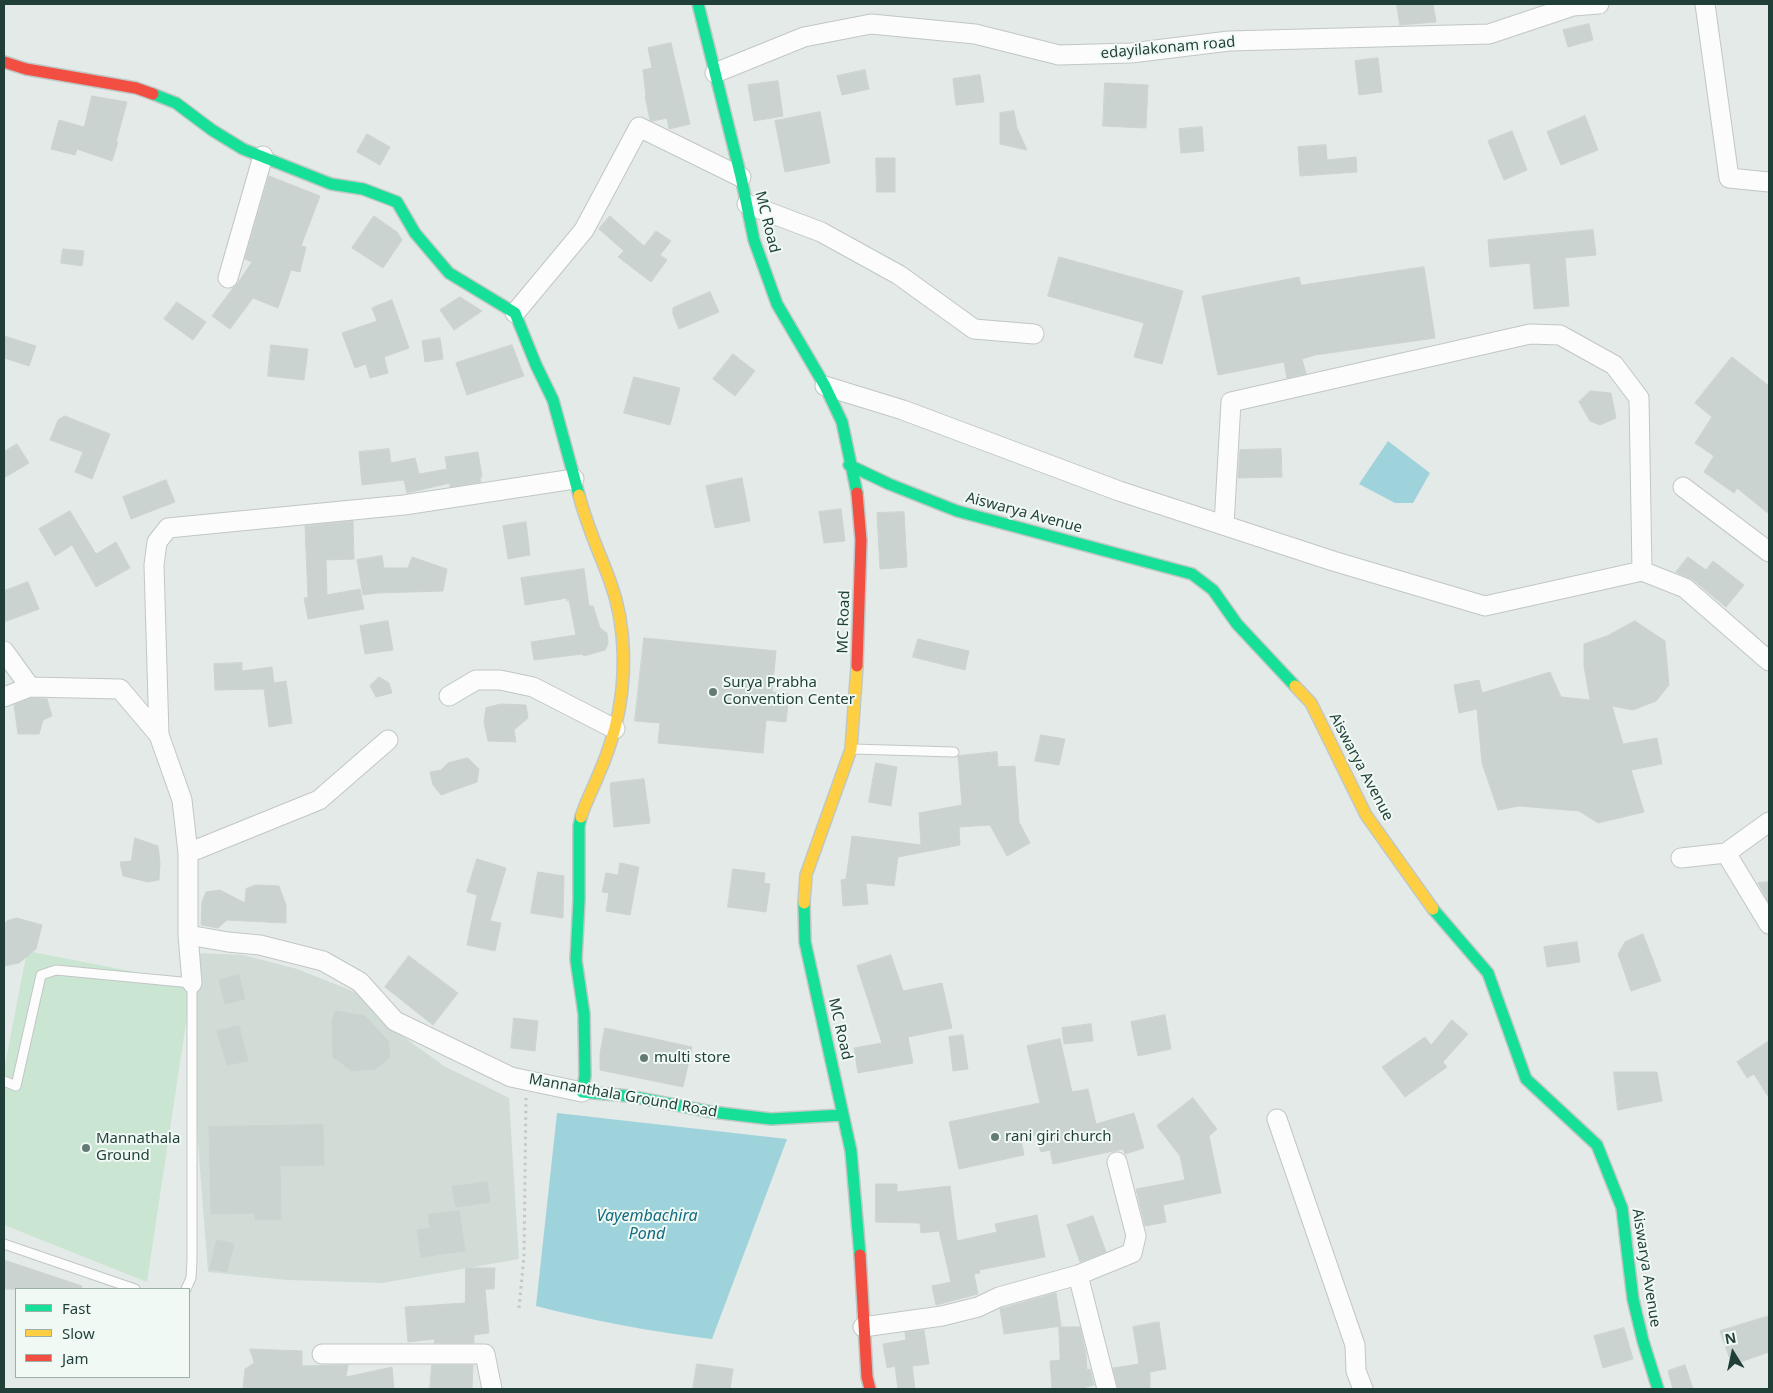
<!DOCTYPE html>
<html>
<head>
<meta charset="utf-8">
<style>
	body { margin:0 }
	#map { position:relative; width:1773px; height:1393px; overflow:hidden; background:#e4eae7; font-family:"Noto Sans",sans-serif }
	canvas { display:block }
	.frame { position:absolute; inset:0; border:5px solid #1f3f38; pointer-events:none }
	.legend { position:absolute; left:15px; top:1288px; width:175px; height:90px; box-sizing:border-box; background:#f1f9f5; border:1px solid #9dafa9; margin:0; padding:6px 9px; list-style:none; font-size:15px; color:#1f3f38 }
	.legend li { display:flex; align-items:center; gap:10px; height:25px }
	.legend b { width:25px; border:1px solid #9dafa9 }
	.north { position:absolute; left:1708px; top:1328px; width:50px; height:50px; -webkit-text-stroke:4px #f1f9f5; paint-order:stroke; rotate:350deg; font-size:14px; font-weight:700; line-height:20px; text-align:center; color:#1f3f38 }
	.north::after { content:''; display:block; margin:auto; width:18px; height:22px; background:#1f3f38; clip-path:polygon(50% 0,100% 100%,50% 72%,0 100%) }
</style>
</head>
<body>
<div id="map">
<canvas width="1773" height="1393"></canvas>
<div class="frame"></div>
<ul class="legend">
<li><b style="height:6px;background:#16e098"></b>Fast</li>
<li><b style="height:6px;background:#ffcf43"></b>Slow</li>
<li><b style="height:6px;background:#f24e42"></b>Jam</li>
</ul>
<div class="north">N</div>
</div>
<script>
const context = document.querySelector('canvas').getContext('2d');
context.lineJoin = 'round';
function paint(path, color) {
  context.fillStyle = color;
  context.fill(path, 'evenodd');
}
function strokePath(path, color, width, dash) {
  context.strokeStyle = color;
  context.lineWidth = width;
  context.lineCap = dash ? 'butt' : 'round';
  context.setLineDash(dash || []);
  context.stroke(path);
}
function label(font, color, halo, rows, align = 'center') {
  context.font = font + ' "Noto Sans",sans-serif';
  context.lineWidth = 4;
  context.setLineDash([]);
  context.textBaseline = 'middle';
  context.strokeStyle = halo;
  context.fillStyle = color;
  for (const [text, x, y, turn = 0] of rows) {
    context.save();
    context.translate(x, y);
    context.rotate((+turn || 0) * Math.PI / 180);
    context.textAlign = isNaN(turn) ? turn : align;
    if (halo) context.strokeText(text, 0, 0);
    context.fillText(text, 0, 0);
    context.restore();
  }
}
paint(new Path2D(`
	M196 953 243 955 297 969 355 992 401 1035 444 1066 509 1098 519 1259 382 1283 287 1280 208 1272 186 989Z`), '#d1dcd7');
paint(new Path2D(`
	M27 951 192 983 147 1282 4 1225V1070Z`), '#cbe5d3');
paint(new Path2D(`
	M1388 441 1430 473 1413 503H1395L1359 484Z
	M557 1113 787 1139 712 1339C653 1332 594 1321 536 1306Z`), '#9fd3dc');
const building = new Path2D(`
	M1397 4H1433L1436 22 1400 25Z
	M1589 24 1593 40 1568 47 1563 30Z
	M671 43 690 124 669 129 667 118 653 121 650 120 645 96H646L643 70 652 68 648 48Z
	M1378 58 1382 92 1359 95 1355 61Z
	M865 70 869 89 842 95 837 76Z
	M980 75 984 102 956 105 953 79Z
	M778 81 783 116 754 121 748 85Z
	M1105 83 1148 85 1146 128 1103 126Z
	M92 96 127 102 116 142H118L112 161 77 149 75 155 51 149 59 120 84 127Z
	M1014 111 1017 128 1027 150 1000 144V113Z
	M820 112 830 163 785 172 775 121Z
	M1585 116 1598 150 1561 165 1547 132Z
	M1202 127 1204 151 1181 153 1179 129Z
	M1512 131 1527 170 1504 180 1488 141Z
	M367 134 390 147 380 165 357 152Z
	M1326 145 1327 160 1356 157 1357 172 1300 176 1298 147Z
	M876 158H895V192H877Z
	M269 176 320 196 301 246 306 247 300 272 291 270 278 308 253 298 230 329 212 316 233 288 236 286 252 262 245 259Z
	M374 216 397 232 402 240 383 268 352 248Z
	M610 216 644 246 656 231 671 241 660 255 667 260 651 282 618 257 624 251 599 229Z
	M1593 230 1596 255 1565 258 1569 306 1534 309 1530 263 1490 267 1488 240Z
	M63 249 84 251 82 266 61 263Z
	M1059 257 1183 291 1162 364 1134 357 1144 323 1048 296Z
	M1424 267 1435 338 1315 355 1302 359 1306 374 1287 378 1284 362 1218 375 1202 296 1299 277 1301 285Z
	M710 292 719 312 679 329 673 314V308Z
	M460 297 482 311 454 330 440 310Z
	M392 300 409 348 384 357 388 373 370 378 366 364 355 368 342 333 377 321 372 308Z
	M177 302 206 322 193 340 164 319Z
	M4 336 36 346 29 366 4 358Z
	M440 338 443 359 425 362 422 341Z
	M271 345 308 349 304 380 268 376Z
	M512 345 524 376 467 395 456 363Z
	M733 354 755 371 735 396 713 379Z
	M1732 357 1769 386V514L1737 488 1734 493 1704 472 1714 456 1695 443 1712 417 1695 403Z
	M634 377 680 388 670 425 624 413Z
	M1590 391 1611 393 1616 418 1600 425 1590 421 1579 402Z
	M65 416 110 434 92 479 75 472 83 452 50 440 58 420Z
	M17 444 29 463 4 478V452Z
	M389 449 391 463 415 458 419 474 447 469 445 457 478 452 482 477H480L481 482 450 487V483L407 493 404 480 362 485 359 452Z
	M1281 449 1282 477 1238 478 1240 450Z
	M742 478 750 521 715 528 706 486Z
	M166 480 175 502 131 519 123 497Z
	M841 509 845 541 824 543 819 512Z
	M70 511 96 554 116 542 130 568 96 587 72 545 55 556 39 529Z
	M904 512 907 567 880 569 877 513Z
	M353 521 354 559 326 560 327 595 360 589 364 609 308 619 304 598H308L305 526Z
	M526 522 530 555 508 559 503 526Z
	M382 556 384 568H408L412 557 447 569 443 591 377 593 363 595 357 560Z
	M1688 557 1706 570 1713 561 1744 585 1726 607 1692 579 1676 572Z
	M584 569 589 606H593L600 628 607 633 608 644 605 650 584 656 582 654 534 660 531 642 576 635 569 600 567 601V598L525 605 521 578Z
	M28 582 39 609 4 622V591Z
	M388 621 393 650 365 654 360 626Z
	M1635 621 1665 641 1669 685 1656 701 1633 710 1612 706 1623 744 1657 738 1662 764 1631 770 1644 812 1598 823 1579 811 1519 806 1498 810 1482 763 1477 709 1459 713 1454 685 1479 680 1482 693 1550 672 1561 697 1590 700 1584 666V644L1607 636Z
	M644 638 776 651 772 692 789 694 786 722 766 720 763 753 658 743 660 723 635 721Z
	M918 639 969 651 965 670 913 657Z
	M242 663V671L272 667 274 683 286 681 292 723 269 727 264 689 215 690 214 664Z
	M379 677 389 683 392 693 376 697 370 686Z
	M32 698 47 699 52 716 43 720 39 734H18L14 705Z
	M501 704 526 705 528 718 514 730 516 742 488 741 484 722 486 708Z
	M1041 735 1065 739 1059 765 1035 761Z
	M997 752 998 767 1015 766 1019 822 1030 843 1007 856 990 825 959 827 960 845 898 857 894 886 866 883 868 904 843 906 841 880 846 879 852 836 921 845 919 813 962 805 958 756Z
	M468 758 479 769 477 782 441 795 433 785 430 772 441 770 448 763Z
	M876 763 897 767 891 806 869 802Z
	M644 779 650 823 614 827 610 786 611 783Z
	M135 838 158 846 160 862 159 880 148 882 123 876 120 862 131 861Z
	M477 859 506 868 490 921 501 923 495 951 467 945 477 895 467 892Z
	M620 863 639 867 630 915 606 911 609 893 602 892 606 873 618 875Z
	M733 869 765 873 764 883 770 884 766 912 728 907Z
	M538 872 564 876 563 918 531 913Z
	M1769 882V903L1758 883Z
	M256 885 279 886 286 905V923L227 920 218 928 201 925 202 902 206 892 220 890 245 903 246 889Z
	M17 918 42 925 36 949 19 963 4 966V926L7 921Z
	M1643 934 1661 981 1631 991 1618 954 1625 942Z
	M1577 942 1580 962 1547 967 1544 947Z
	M891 955 903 991 942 983 952 1028 908 1037 913 1063 858 1073 854 1048 882 1043 857 966Z
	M409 956 458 993 433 1025 385 987Z
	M239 975 245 999 225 1004 219 980Z
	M336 1011 365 1016 388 1041 390 1057 376 1069 352 1071 333 1057 332 1020Z
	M1165 1015 1171 1049 1138 1056 1131 1022Z
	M514 1018 538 1021 535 1051 511 1048Z
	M1452 1020 1468 1034 1443 1062 1447 1067 1405 1097 1382 1067 1425 1037 1431 1045Z
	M1091 1024 1093 1041 1064 1044 1062 1028Z
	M239 1026 248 1061 227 1065 217 1031Z
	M605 1028 692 1047 683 1087 600 1070V1054Z
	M963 1035 968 1069 953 1071 949 1037Z
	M1060 1039 1072 1092 1088 1089 1096 1124 1134 1113 1144 1148 1125 1154 1123 1149 1053 1164 1050 1150 1041 1152 1035 1135 1021 1139 1024 1155 959 1169 949 1122 1040 1103 1027 1046Z
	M1769 1041V1098L1754 1074 1747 1078 1737 1062Z
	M1614 1072H1657L1662 1101 1618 1110Z
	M1193 1098 1217 1129 1209 1136 1221 1193 1163 1205 1166 1222 1145 1226 1136 1189 1185 1180 1180 1156 1157 1126Z
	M323 1125 324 1165 280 1166 281 1219 255 1220V1213L211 1214 209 1127Z
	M487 1182 490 1202 456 1207 452 1187Z
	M876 1184H897V1192L950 1186 957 1241 997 1232 995 1224 1037 1215 1045 1257 979 1270 980 1273 974 1274 978 1294 936 1305 932 1286 951 1282 939 1231 921 1233 920 1223 876 1222Z
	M459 1211 465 1251 421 1257 417 1230 430 1228 428 1215Z
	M1093 1216 1106 1252 1080 1262 1067 1225Z
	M217 1240 234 1244 227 1272 210 1269Z
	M4 1260 82 1286 81 1289H4Z
	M466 1268H495L494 1289H485L489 1333 474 1335V1343H434L435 1339 408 1342 405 1307 465 1303Z
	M1056 1293 1061 1326 1004 1334 1000 1309Z
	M1769 1316V1352L1732 1365 1720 1331Z
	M1159 1322 1166 1369 1150 1372V1389H1118L1113 1368 1139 1364 1133 1327Z
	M1059 1327H1080L1086 1354 1087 1370 1090 1369 1094 1385 1086 1387V1389H1052L1050 1361 1060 1360Z
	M1624 1328 1633 1359 1603 1368 1594 1336Z
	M924 1330 929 1364 912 1366 915 1389H898L895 1366 887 1368 883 1344 906 1340 905 1332Z
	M250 1349 302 1351V1366L348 1365 346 1377 392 1367 394 1389H243L245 1369 254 1363Z
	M697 1364 733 1369 730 1389H693Z
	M432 1365H473L472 1389H430Z
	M1685 1365 1693 1389H1673L1668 1371Z`);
paint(building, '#cbd3d0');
strokePath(building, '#ccd3d0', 1);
const lane = new Path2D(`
	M853 749 954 752
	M4 1081 16 1086 41 975 56 970 192 983V1260L191 1278 186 1289
	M4 1244 135 1289`);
const street = new Path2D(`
	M1705 4 1729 178 1769 182
	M715 73 804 37 871 24 975 34 1059 55 1131 53 1229 41 1489 34 1573 6 1599 4
	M747 204 821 232 899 275 974 329 1034 334
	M228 278 263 156
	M515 313 584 230 639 127 741 177
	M825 386 903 410 1119 491 1333 561 1485 606 1642 571 1685 588 1769 661
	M1683 487 1769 552
	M1224 525 1231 402 1530 334 1560 335 1614 365 1639 398 1642 571
	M4 651 30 687 120 689 159 735
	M449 696 476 680H500L533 687 615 729
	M4 697 30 687
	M188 853 319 800 388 740
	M1726 853 1769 924
	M1681 858 1726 853 1769 822
	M188 935V853L182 800 159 735 154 565 157 542 168 528 404 505 574 479
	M192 983 188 935 228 942 260 945 323 961 360 982 395 1021 511 1077 582 1092
	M1277 1119 1355 1345 1356 1371 1363 1389
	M1078 1275 1107 1389
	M863 1327 942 1316 978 1307 999 1297 1078 1275 1132 1253 1136 1236 1117 1162
	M322 1354H485L492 1389`);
const fast = new Path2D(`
	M698 4 741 177 754 240 777 304 825 386 842 422 857 493
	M153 94 176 103 212 130 243 149 331 184 363 189 397 202 415 233 449 273 515 313 536 365 553 400 579 495
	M849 465 889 484 957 511 1192 574 1213 590 1237 624 1295 686
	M581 817 579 826V900L576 960 584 1014 585 1076 582 1092 629 1096 712 1112 771 1119 843 1115
	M804 903 805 942 851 1151 860 1255
	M1433 909 1488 973 1526 1079 1597 1145 1622 1208 1633 1299 1643 1341 1658 1389`);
const slow = new Path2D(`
	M579 495C587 527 599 551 610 581 627 626 627 682 615 728 611 742 606 758 600 771 594 787 586 801 581 817
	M1295 686 1311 703 1366 815 1433 909
	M804 903 806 875 851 749 857 666`);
const jam = new Path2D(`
	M4 62 26 69 136 88 153 94
	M857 493 861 540 857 666
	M860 1255 867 1377 870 1389`);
strokePath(lane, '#c1c7c4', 11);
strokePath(street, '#c1c7c4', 21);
strokePath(fast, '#bfc8c5', 14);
strokePath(slow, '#bfc8c5', 14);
strokePath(jam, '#bfc8c5', 14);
strokePath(new Path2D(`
	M519 1308 524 1256 526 1098`), '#c0cac8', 3, [2.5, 4]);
strokePath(lane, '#fbfcfb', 9);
strokePath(street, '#fbfcfb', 19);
strokePath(fast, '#16e098', 11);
strokePath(slow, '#ffcf43', 11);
strokePath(jam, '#f24e42', 11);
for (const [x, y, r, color] of [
	[713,692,5,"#647b75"],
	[644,1058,5,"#647b75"],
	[995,1137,5,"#647b75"],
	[86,1148,5,"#647b75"]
]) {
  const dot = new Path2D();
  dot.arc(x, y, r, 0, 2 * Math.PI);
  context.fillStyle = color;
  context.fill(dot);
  strokePath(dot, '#f1f9f5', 2);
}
label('15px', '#1f3f38', '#f1f9f5', [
	["edayilakonam road",1168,48,-5],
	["MC Road",767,222,76],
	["Aiswarya Avenue",1024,513,15],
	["MC Road",844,622,-88],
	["Aiswarya Avenue",1361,767,62],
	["MC Road",840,1029,77],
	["Mannanthala Ground Road",623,1096,10],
	["Aiswarya Avenue",1646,1268,81]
]);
label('15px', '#1f3f38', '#f1f9f5', [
	["Surya Prabha",723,683],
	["Convention Center",723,700],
	["multi store",654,1058],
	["rani giri church",1005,1137],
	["Mannathala",96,1139],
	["Ground",96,1156]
], 'left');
label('italic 16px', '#136d82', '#f1f9f5', [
	["Vayembachira",647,1216],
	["Pond",647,1234]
]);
</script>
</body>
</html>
